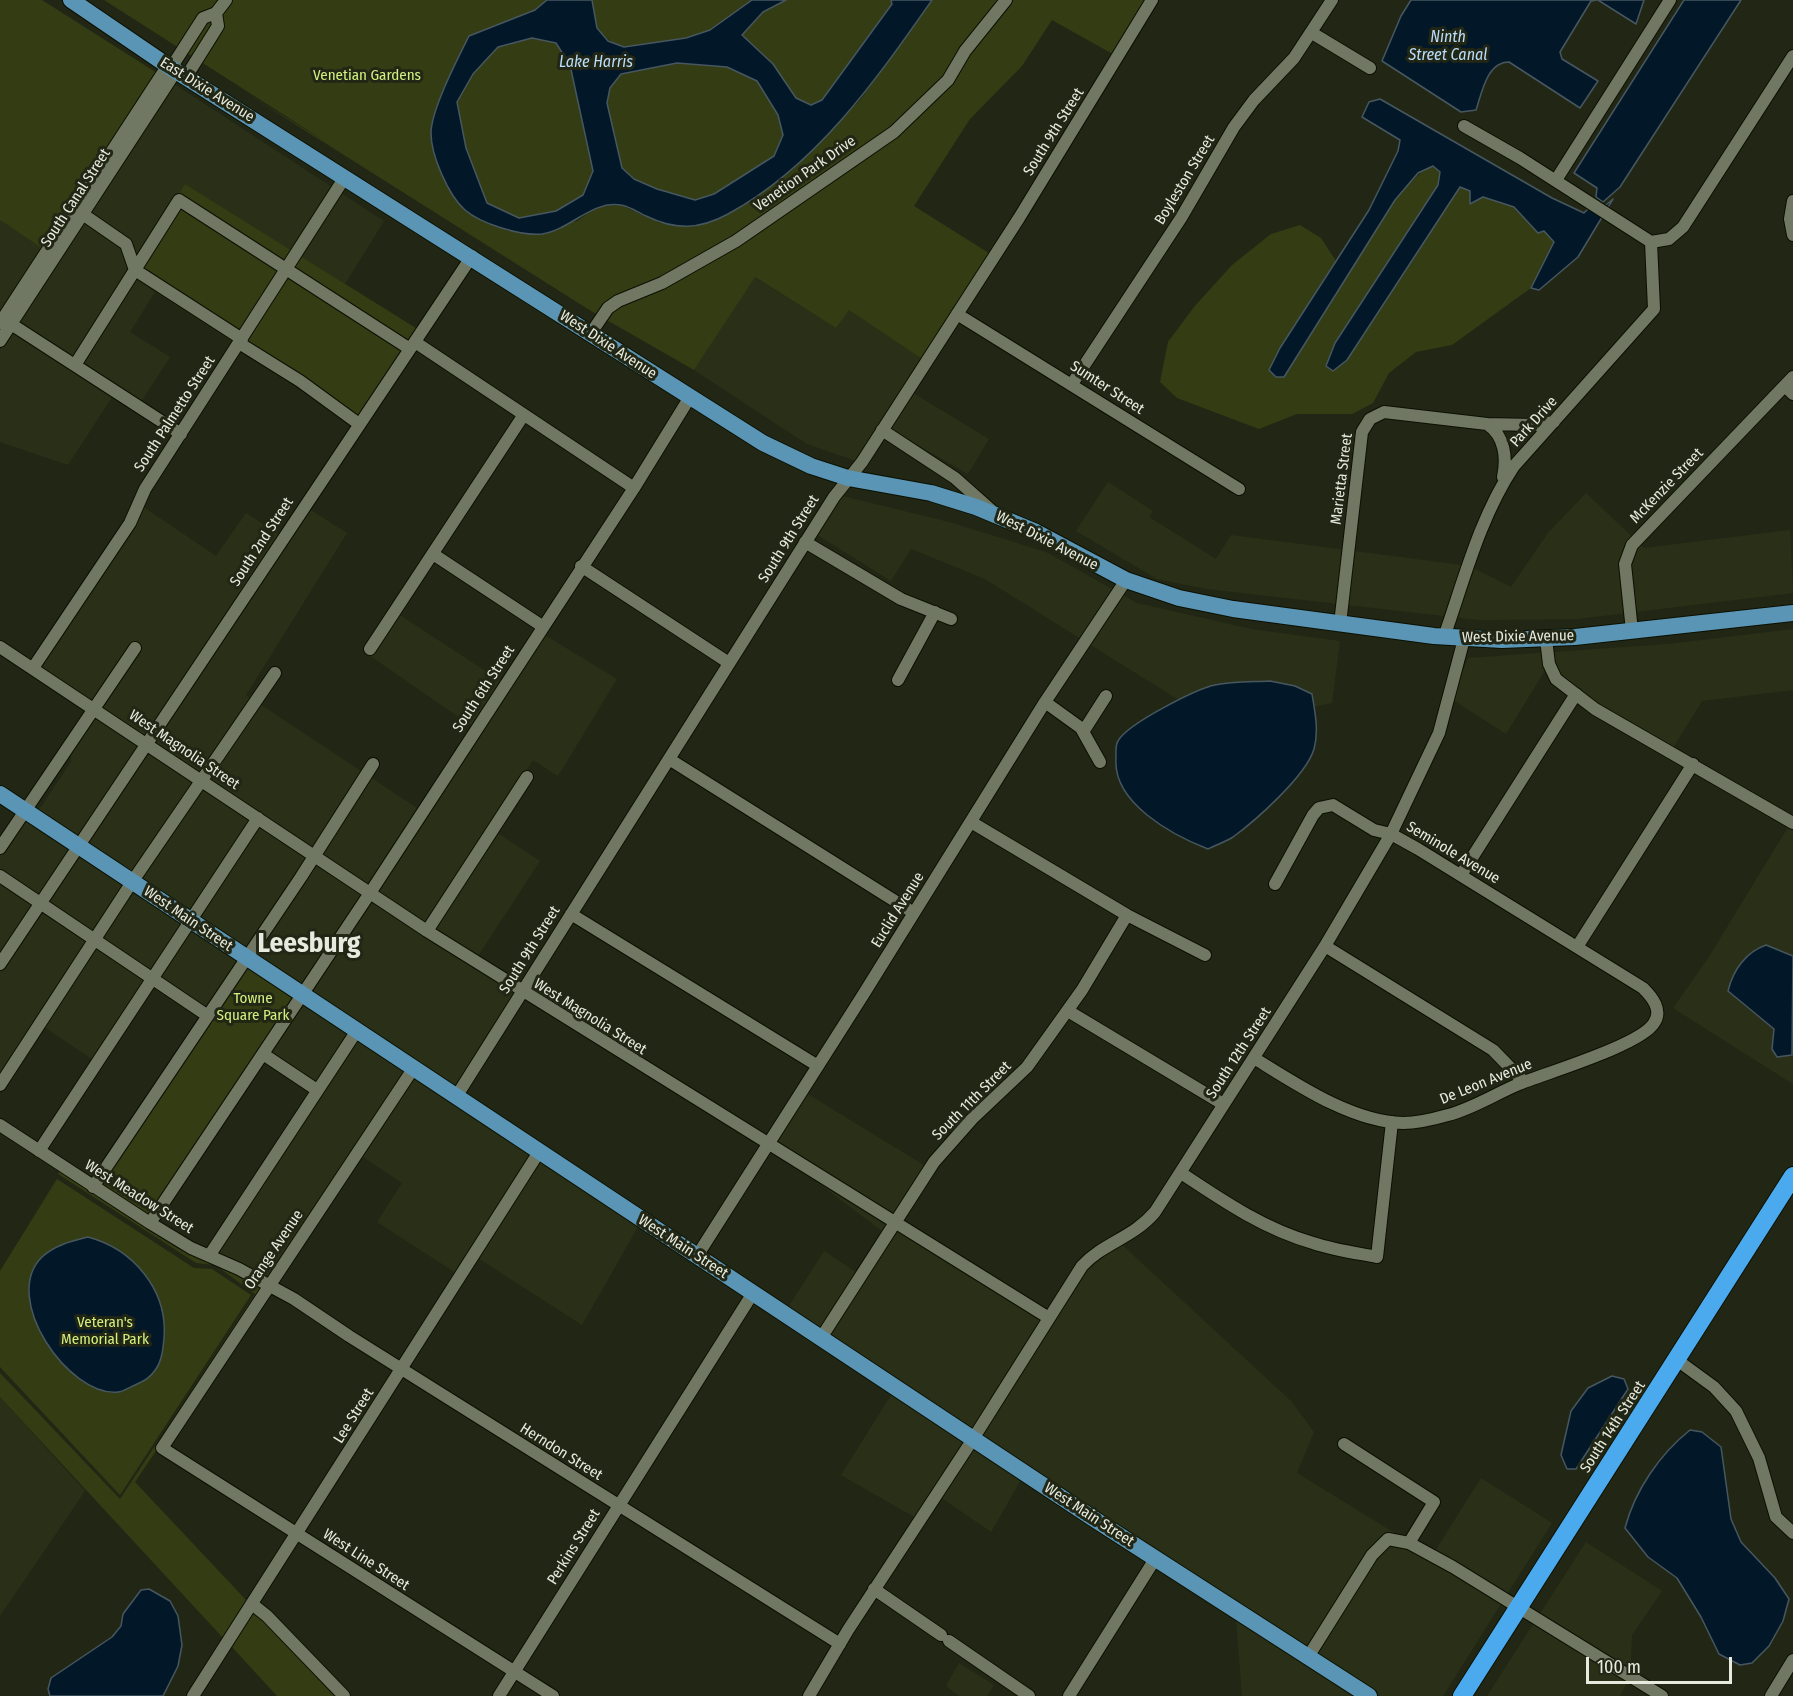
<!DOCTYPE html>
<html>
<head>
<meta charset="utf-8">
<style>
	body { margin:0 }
	#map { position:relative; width:1793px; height:1696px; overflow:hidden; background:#222715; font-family:"Fira Sans Condensed",sans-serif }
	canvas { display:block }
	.scale { position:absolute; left:1586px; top:1657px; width:146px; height:27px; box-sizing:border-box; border:3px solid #e7ebdf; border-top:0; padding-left:8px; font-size:18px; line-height:21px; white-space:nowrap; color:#e7ebdf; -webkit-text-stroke:4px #222715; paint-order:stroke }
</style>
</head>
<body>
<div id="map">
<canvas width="1793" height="1696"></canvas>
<div class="scale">100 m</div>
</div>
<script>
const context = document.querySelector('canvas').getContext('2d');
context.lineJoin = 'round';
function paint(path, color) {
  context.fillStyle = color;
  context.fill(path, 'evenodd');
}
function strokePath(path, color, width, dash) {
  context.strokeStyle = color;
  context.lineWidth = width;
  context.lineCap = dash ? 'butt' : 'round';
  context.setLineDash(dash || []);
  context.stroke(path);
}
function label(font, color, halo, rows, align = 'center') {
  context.font = font + ' "Fira Sans Condensed",sans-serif';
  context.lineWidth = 6;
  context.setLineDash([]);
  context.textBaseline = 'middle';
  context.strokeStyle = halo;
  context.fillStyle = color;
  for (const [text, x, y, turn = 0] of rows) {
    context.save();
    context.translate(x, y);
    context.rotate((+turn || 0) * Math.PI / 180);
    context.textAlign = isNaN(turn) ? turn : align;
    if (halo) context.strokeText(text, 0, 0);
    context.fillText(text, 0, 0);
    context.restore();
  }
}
paint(new Path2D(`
	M174 84 384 221 345 284 185 184 129 275 155 292 130 332 170 357 137 408 114 394 68 465 0 442V350Z
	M0 220 43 249 0 314Z
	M754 277 836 328 848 309 925 361 908 390 989 439 968 474 883 425 859 462 807 444 694 370Z
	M1108 482 1153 511 1149 517 1216 559 1231 535 1469 566 1511 587 1548 533 1586 493 1644 548 1790 530 1793 593 1577 619 1479 620 1207 589 1157 579 1076 531Z
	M830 493 949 522 1046 552 1137 603 1251 629 1340 641 1332 703 1314 707 1312 694 1215 685 1179 700 985 579 911 549 891 581 808 529Z
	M139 504 216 556 246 513 285 538 306 507 347 533 246 695 423 812 476 729 369 655 395 612 504 683 538 631 617 679 558 776 533 760 490 828 540 861 474 962 522 995 460 1093 35 810 41 807 71 762V756L63 751 90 711 30 669Z
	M1793 629V690L1702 701 1673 748 1544 672 1506 734 1452 699 1468 658 1669 644Z
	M21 815 242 962 206 1016 151 980 96 1062 40 1024 0 1085V847Z
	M1790 824 1793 825V956L1766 945 1742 1004 1774 1029V1038L1793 1054V1084L1673 1008 1707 960Z
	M299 1000 532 1154 456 1273 377 1222 402 1183 357 1153 267 1286 213 1251 314 1091 264 1056Z
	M801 1090 927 1167 893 1222 1048 1320 1088 1259 1119 1242 1291 1401 1314 1432 1297 1473 1432 1556 1481 1478 1552 1523 1443 1696H1380L787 1309 824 1251 860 1275 886 1234 768 1145Z
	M540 1159 639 1225 582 1325 478 1258Z
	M893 1392 1022 1478 991 1532 933 1492 916 1518 841 1475Z
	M0 1397 85 1491 0 1616Z
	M1586 1542 1662 1591 1632 1635 1630 1677 1620 1696H1487Z
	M1236 1618 1359 1696H1242Z
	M959 1663 994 1685 987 1696H959L946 1686Z`), '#2a3017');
paint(new Path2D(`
	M0 0H42L157 73 43 249 0 220Z
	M104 0H547L535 10 469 36 431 132 507 231 577 221 597 207 621 205 660 223 792 170 860 100 932 0H1152L1118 57 1052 20 1022 66 970 119 914 206 992 255 925 361 849 310 836 328 755 277 694 370 591 311 249 95 328 143Z
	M592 0H752C738 10 725 23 710 30 696 37 636 49 623 46 603 42 589 20 592 0Z
	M786 0H891L892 4 822 100 811 105 796 98 773 64 742 35 763 12Z
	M532 38 556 43 570 65 593 171 583 195 556 211 519 218 487 203 466 148 457 102 473 74 498 47Z
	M677 63 727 67 757 81 778 115 783 135 774 156 714 194 695 200 657 189 634 179 622 168 607 103 610 88 621 74Z
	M1433 165 1441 172 1438 185 1335 343 1326 366 1373 321 1460 187 1470 191 1471 203 1483 197 1514 207 1538 233 1544 231 1554 242 1531 288 1452 345 1416 352 1389 373 1373 403 1352 414H1297L1259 429 1177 398 1160 382 1168 342 1194 307 1232 265 1271 234 1300 225 1321 238 1336 261 1280 348C1307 315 1336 283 1362 249 1385 219 1399 184 1433 165Z
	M185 184 419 330 359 423 129 275Z
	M246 965 293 999 148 1216 101 1185Z
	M63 1167 267 1286 135 1482 248 1602 224 1639 0 1397V1373L120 1499 255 1294 215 1265 196 1263 58 1174Z
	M57 1179 194 1268 212 1269 251 1295 120 1495 0 1367V1271Z
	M255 1609 337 1696H277L231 1646Z`), '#333c13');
const water = new Path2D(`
	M547 0H592L597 28 608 41 624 47 686 38 710 30 752 0H786L763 12 742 35 773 64 796 98 811 105 822 100 892 4 891 0H932C876 80 816 166 728 214 699 230 675 230 646 216 639 213 629 206 621 205 592 200 570 230 542 234 521 236 481 224 465 210 448 195 431 155 431 133 431 110 458 58 469 36L535 10ZM532 38 556 43 570 65 593 171 583 195 556 211 519 218 487 203 466 148 457 102 473 74 498 47ZM677 63 727 67 757 81 778 115 783 135 774 156 714 194 695 200 657 189 634 179 622 168 607 103 610 88 621 74Z
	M1411 0H1597L1591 1 1560 52 1562 59 1598 81 1580 108 1509 62C1487 62 1482 92 1476 110L1461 112 1382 61 1401 16Z
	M1598 0H1644L1636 24Z
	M1684 0H1741L1620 187 1603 202 1596 197 1597 188 1574 173Z
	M1380 99 1552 198 1584 213 1595 202 1605 206 1613 199 1578 257 1539 290 1531 288 1554 242 1544 231 1538 233 1514 207 1483 197 1470 204V191L1460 187 1347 360 1333 371 1326 366 1335 343 1438 185 1440 172 1433 166 1418 173 1395 200 1284 377H1276L1269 370 1280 348 1369 210 1398 151 1400 140 1362 117 1369 102Z
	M1270 681 1295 686 1312 694C1315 712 1319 731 1314 749 1306 776 1255 821 1233 837 1225 842 1216 845 1208 849 1172 835 1113 803 1116 759 1116 754 1115 746 1118 741 1127 724 1196 689 1215 685 1233 681 1252 682 1270 681Z
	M1766 945 1793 956 1792 1055 1777 1057 1772 1049 1774 1029 1728 991C1733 970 1746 952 1766 945Z
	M88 1237C133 1249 168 1290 164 1338 163 1349 162 1360 156 1369 150 1378 144 1381 135 1385 130 1387 123 1392 118 1392 69 1397 0 1298 42 1257 55 1245 72 1241 88 1237Z
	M1612 1376 1624 1379 1628 1389 1576 1469H1567L1561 1455 1571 1411 1588 1388Z
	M1690 1430 1702 1432 1721 1447 1731 1519 1741 1542 1775 1578 1789 1599 1783 1621 1769 1646 1752 1663 1740 1665 1719 1654 1701 1617 1677 1578 1648 1557 1625 1528C1635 1490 1660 1454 1690 1430Z
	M149 1589 170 1601 178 1616 182 1645 178 1666 163 1696H50L48 1689 51 1678 112 1637 121 1626 123 1614 141 1590Z`);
paint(water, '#021829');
strokePath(water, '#475760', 1.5);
const minor = new Path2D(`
	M1312 33 1370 68
	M171 68 203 18 216 13 226 0
	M186 77 218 26 216 13
	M1464 126 1520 158 1651 242
	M1556 180 1670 0
	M1793 201 1790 219 1793 235
	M84 215 126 244 135 270 242 339
	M1651 242 1669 239 1683 227 1793 56
	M957 314 1239 489
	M0 323 168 65
	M11 324 181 434
	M591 333 608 308 618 301 662 283 736 241 894 132 948 80 965 51 1006 0
	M0 341 176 71
	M415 342 634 488
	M239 343 300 381 359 424
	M75 365 179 200 410 349
	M1072 384 1181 218 1234 127 1254 100 1294 58 1332 0
	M1785 386 1793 394
	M1487 424 1535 425 1554 422
	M882 430 955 478 991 510
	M805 542 901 599 951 619
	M433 554 542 626
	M581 566 729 663
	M1340 624 1362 432 1370 419 1384 412 1487 424C1505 436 1507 458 1503 477
	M1632 631 1625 564 1632 545 1793 377
	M1444 637C1464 580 1480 517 1514 466L1654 309 1651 242
	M1546 639 1549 664 1556 679 1595 709 1793 823
	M0 647 427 931 1049 1318
	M370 649 523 416
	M33 668 130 523 145 489 345 177
	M898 680 935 612
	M1045 702 1081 728 1100 762
	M1083 732 1106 696
	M669 759 914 913
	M971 822 1127 915 1205 955
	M0 848 135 648
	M1461 875 1576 694
	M0 876 208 1016
	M571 914 818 1066
	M427 931 527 777
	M1325 946 1493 1050 1524 1082
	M1577 947 1693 764
	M0 964 472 256
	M1068 1011 1223 1104
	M263 1054 317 1090
	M1254 1058C1296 1084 1352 1122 1403 1123 1418 1123 1434 1119 1448 1115 1472 1109 1495 1094 1519 1084 1546 1073 1641 1045 1654 1023 1663 1010 1652 997 1643 988L1418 849 1391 834 1374 830 1333 805 1319 808 1313 815 1275 884
	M413 1069 162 1448 553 1696
	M0 1085 132 882 275 673
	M456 1097 834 497 862 462 1019 218 1152 0
	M0 1125 150 1223 191 1248 239 1269 294 1299 349 1336 840 1644
	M39 1151 258 818
	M1181 1173C1223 1201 1264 1229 1313 1243 1334 1250 1356 1253 1377 1257L1392 1122
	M93 1187 301 877 373 764
	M150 1223 370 893 634 488 690 397
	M209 1256 356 1032
	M697 1256 863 995 1045 702 1126 580
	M821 1338 934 1162 972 1119 1027 1067 1082 990 1127 915
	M1677 1360 1714 1387 1736 1411 1759 1458 1776 1517 1793 1533
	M1344 1444 1434 1502 1409 1543
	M874 1589 941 1635
	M252 1604 267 1616 344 1696
	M949 1641 1029 1696
	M1308 1657 1372 1555 1388 1539 1409 1543 1453 1567 1662 1696
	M193 1696 539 1152
	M499 1696 753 1293
	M809 1696 848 1630 973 1439 1082 1266C1103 1243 1133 1238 1155 1212L1325 946 1391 834 1439 733 1464 639
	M1069 1696 1155 1559
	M1771 1696 1793 1660`);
const major = new Path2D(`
	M71 0 171 68 763 443 811 466 848 478 931 493 976 507 1036 532 1126 580 1179 598 1233 609 1434 636 1502 640 1575 637 1793 613
	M0 794 1094 1519 1369 1696`);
const highway = new Path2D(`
	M1462 1696 1793 1176`);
strokePath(minor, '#0b1002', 14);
strokePath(major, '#0b1002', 18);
strokePath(highway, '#0b1002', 20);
strokePath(minor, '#707762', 12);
strokePath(major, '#5a95b5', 16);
strokePath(highway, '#4ba9ed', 18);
label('15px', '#d2ef7f', '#222715', [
	["Venetian Gardens",367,76],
	["Towne",253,999],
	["Square Park",253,1016],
	["Veteran's",105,1323],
	["Memorial Park",105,1340]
]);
label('15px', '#e7ebdf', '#222715', [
	["East Dixie Avenue",207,90,32],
	["South 9th Street",1054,132,-58],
	["Venetion Park Drive",805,174,-35],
	["Boyleston Street",1185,180,-59],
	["South Canal Street",76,198,-57],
	["West Dixie Avenue",608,345,33],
	["Sumter Street",1107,388,33],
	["South Palmetto Street",175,414,-57],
	["Park Drive",1534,422,-48],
	["Marietta Street",1342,479,-83],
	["McKenzie Street",1667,486,-46],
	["South 9th Street",789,539,-58],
	["West Dixie Avenue",1047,541,27],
	["South 2nd Street",262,542,-57],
	["West Dixie Avenue",1518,637,-1],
	["South 6th Street",484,689,-57],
	["West Magnolia Street",184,750,34],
	["Seminole Avenue",1453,853,31],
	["Euclid Avenue",898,910,-58],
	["West Main Street",188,919,34],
	["South 9th Street",530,950,-58],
	["West Magnolia Street",590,1017,32],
	["South 12th Street",1239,1053,-57],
	["De Leon Avenue",1486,1082,-22],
	["South 11th Street",972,1101,-45],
	["West Meadow Street",139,1197,32],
	["West Main Street",683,1247,33],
	["Orange Avenue",274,1250,-56],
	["Lee Street",354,1416,-58],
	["South 14th Street",1613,1427,-57],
	["Herndon Street",561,1452,32],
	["West Main Street",1089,1515,33],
	["Perkins Street",574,1547,-58],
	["West Line Street",366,1560,33]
]);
label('italic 16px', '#b9ddfb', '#222715', [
	["Ninth",1448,38],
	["Street Canal",1448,56],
	["Lake Harris",596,63]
]);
label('bold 27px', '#e7ebdf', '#222715', [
	["Leesburg",309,944]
]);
</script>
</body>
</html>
